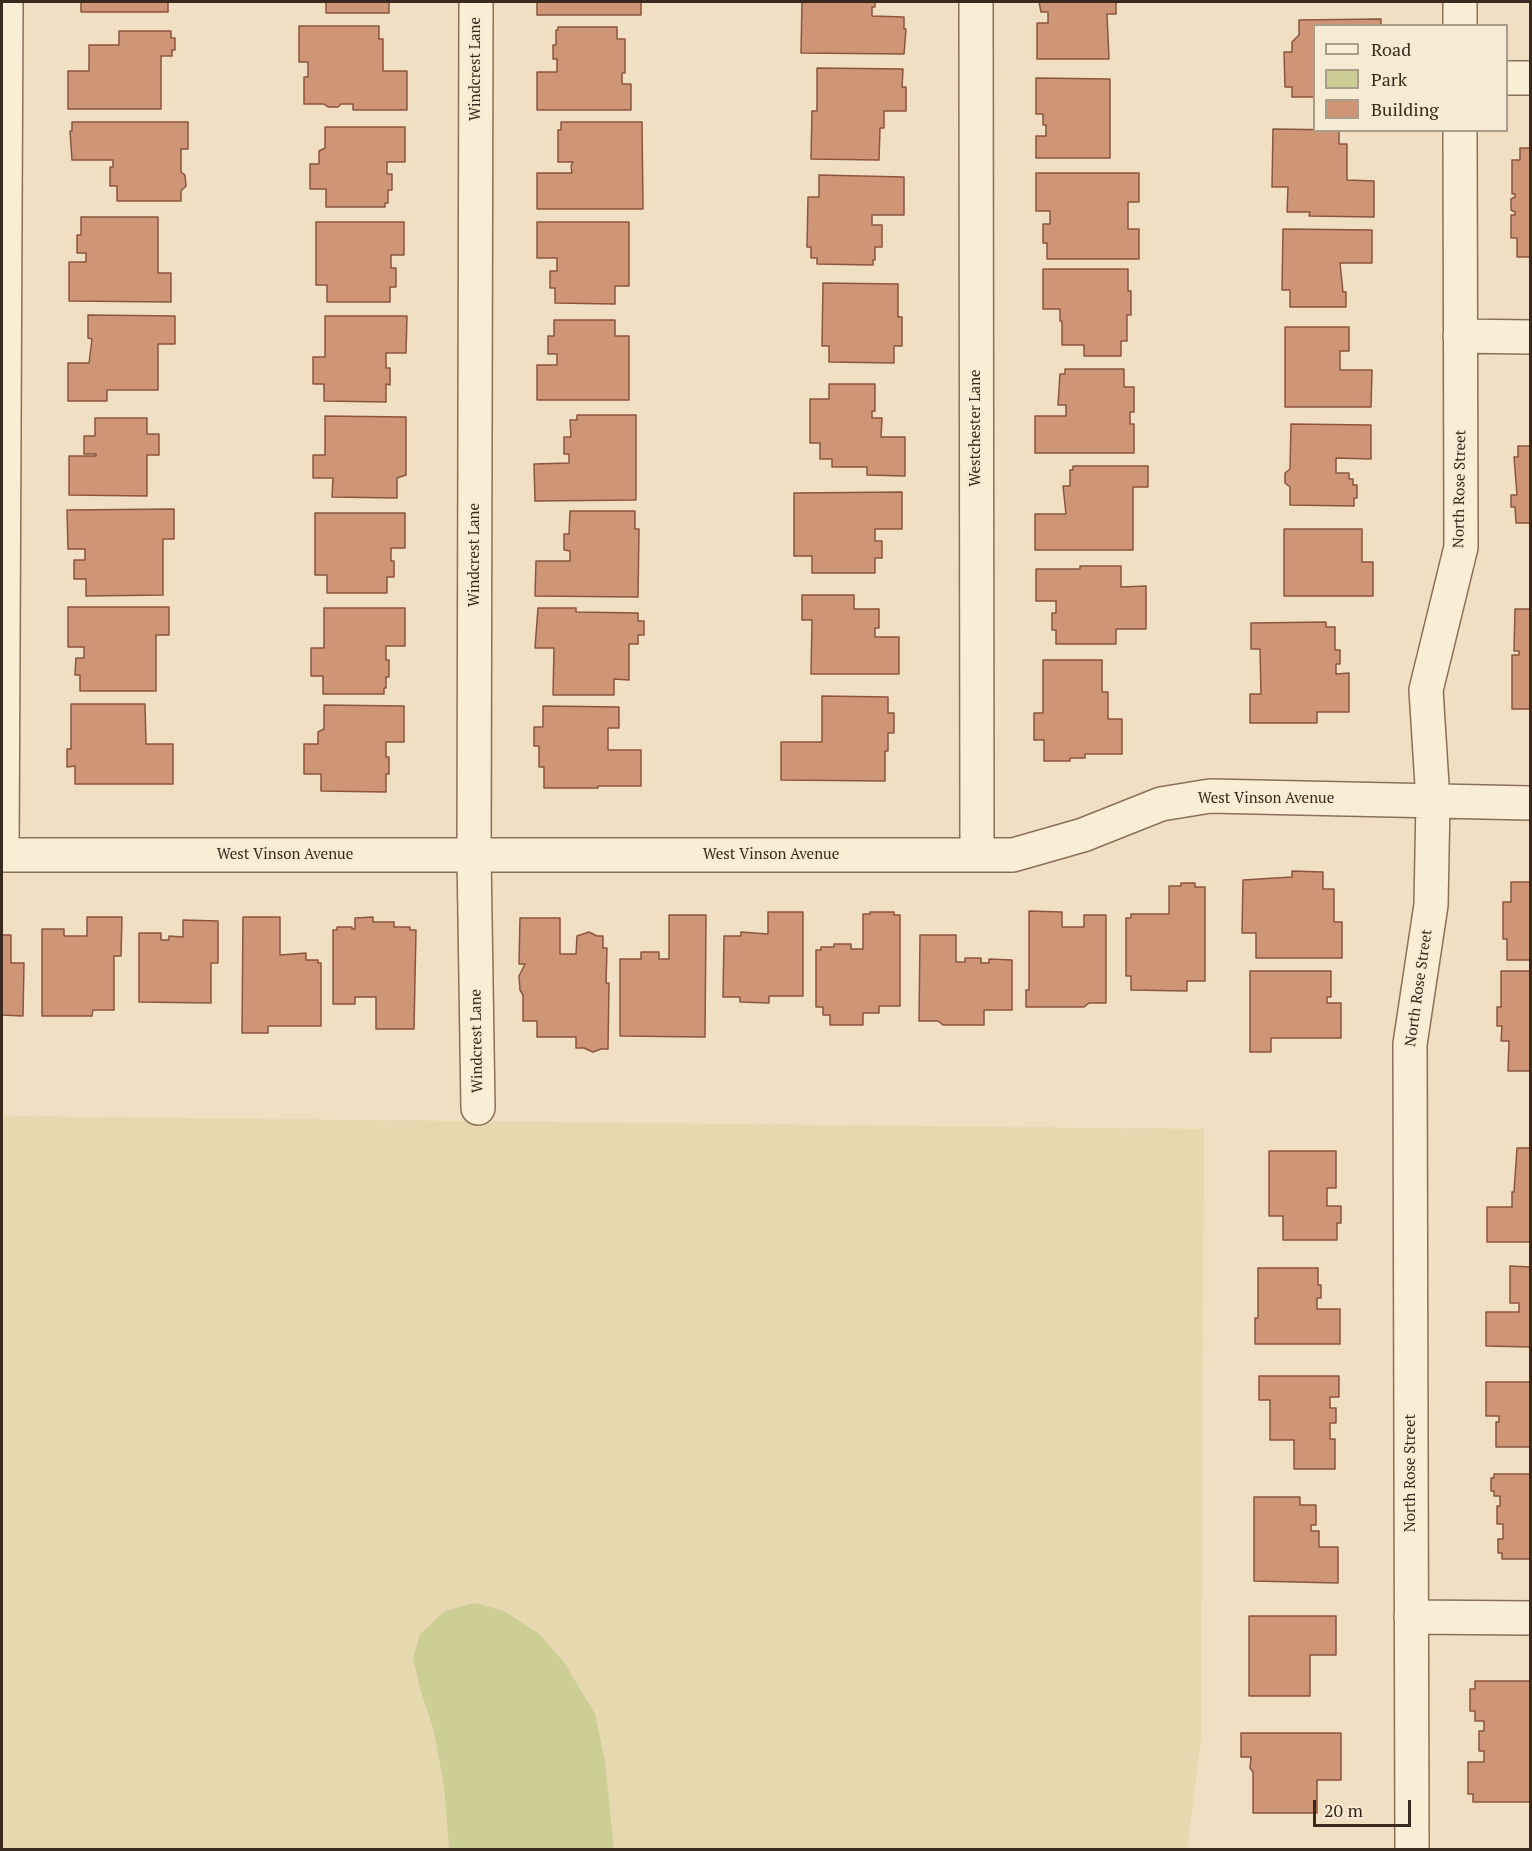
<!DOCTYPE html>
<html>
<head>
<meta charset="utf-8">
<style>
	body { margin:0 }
	#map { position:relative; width:1532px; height:1851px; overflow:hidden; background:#f0dfc3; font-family:"PT Serif",serif }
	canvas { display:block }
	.frame { position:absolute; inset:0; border:3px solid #3a291e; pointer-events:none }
	.legend { position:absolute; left:1313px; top:24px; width:195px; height:108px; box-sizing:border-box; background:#f7ead3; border:2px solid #ab9d8b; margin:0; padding:8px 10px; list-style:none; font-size:18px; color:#3a291e }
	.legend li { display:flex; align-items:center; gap:12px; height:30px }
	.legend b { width:30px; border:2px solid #ab9d8b }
	.scale { position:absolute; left:1313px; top:1800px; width:98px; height:27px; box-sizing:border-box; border:3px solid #3a291e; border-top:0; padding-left:8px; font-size:18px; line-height:21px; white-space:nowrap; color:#3a291e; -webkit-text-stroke:4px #f7ead3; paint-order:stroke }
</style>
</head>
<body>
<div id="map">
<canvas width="1532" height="1851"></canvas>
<div class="frame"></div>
<ul class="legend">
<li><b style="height:8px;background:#faedd6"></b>Road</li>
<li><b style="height:16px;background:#ccce96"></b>Park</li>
<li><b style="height:16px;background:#cf9577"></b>Building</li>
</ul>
<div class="scale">20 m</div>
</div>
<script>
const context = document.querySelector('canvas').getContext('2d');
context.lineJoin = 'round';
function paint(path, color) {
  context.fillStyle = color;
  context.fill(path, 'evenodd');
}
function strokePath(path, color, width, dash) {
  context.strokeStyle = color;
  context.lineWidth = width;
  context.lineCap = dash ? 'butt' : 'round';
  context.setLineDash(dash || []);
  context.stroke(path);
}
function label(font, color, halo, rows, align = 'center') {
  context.font = font + ' "PT Serif",serif';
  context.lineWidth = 4.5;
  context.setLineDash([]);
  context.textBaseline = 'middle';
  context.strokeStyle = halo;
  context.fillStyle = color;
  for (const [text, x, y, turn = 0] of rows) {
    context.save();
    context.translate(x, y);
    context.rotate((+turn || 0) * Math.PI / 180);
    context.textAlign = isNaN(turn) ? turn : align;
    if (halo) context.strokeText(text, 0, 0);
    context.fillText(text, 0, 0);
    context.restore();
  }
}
paint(new Path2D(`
	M2 1116 1204 1129 1201 1738 1187 1849H614L605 1761 595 1714 564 1662 413 1657 420 1689 433 1728 444 1786 449 1849 2 1850Z`), '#e6d9b0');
paint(new Path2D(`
	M475 1603 504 1611 539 1634 564 1662 595 1714 605 1761 614 1849H449L444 1786 433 1728 420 1689 413 1658 420 1634 445 1611Z`), '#ccce96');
const building = new Path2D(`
	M81 2H168V12H81Z
	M326 2H389V13H326Z
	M537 2H641V15H537Z
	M802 2H875V7H872V16L904 17V29H906L904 54 801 53Z
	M1039 2H1116V14H1107L1109 59H1037V23H1048V12H1041Z
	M1381 19V26H1314V97H1292V87H1285L1284 52H1292V42L1299 35V20Z
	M299 26H379V39H383V71H407V110H353V104H341L338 107H328L324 104H304V77H308V62H299Z
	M558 27H617V39H625V73H622V84H631V110H537V72H557V59H553V45H556V30H558Z
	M119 31H171V38H175V50H172V56H161V109H68V71H89V45H119Z
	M817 68 903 69 902 87H906V111H884V128H880L879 160 811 159 812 111H817Z
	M1036 78 1110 79V158H1036V136H1046V125H1043V114H1036Z
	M72 122H188V149H181V172L185 175 186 186 181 191V201H117V186H110V167H113V160H72L70 131H72Z
	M561 122H642L643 209H537V173H572L571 166 573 162H558V130H561Z
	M325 127H405V162H387V174H392V190H388V203H385V207H326V189H310V164H319V151L325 148Z
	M1273 129 1339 130V144H1347V180L1374 181V217L1309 216 1310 212H1287L1288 187H1272Z
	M1520 148H1530V257H1517V238H1511V215H1515V212L1511 210V199L1515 197V194H1512V160H1520Z
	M1036 173H1139V202H1128V229H1139V259H1047V243H1043V224H1050V211H1036Z
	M819 175 904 177V215H872V225H882V247H875V260H873V265L817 264V258H811V247H807L808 197H819Z
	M81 217H158V273H171V302L69 301V262H86V253H77V235H81Z
	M316 222H404V255H391V268H396V287H390V302H327V285H316Z
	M537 222H629V286H615V304L555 303V288H550V271H557V258H537Z
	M1283 229 1372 230V263H1340L1343 292H1346V307H1290V290H1282Z
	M1043 269H1128V291H1131V315H1127V341H1121V356H1084V345H1062V321H1060V309H1043Z
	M823 283 898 284V317H902V346H894V363L829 362V346H822Z
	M88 315 175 316V344H158V390H107V401H68V363H89L92 339 88 338Z
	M325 316H407L406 353H386V368H390V385L386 384V402L324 401V384H313V357H325Z
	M554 320H615V336H629V400H537V365H557V354H548V336H554Z
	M1285 327H1349V351H1340V370H1372L1371 407H1285Z
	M1065 369H1124V387H1134V412H1130V424H1134V453H1035V416H1066V405H1058L1060 374H1065Z
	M829 384H875V411H872V418H882L881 437H905V476L867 475V467H832V459H820V443H810V399H829Z
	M577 415H636V500L535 501 534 464 569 463V454H564V437H571L570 420H577Z
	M325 416 406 417V475L397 478V498L332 497 333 478H313V455H325Z
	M95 418H147V434H159V455H147V496L69 495V456H96V454H84V436H95Z
	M1291 424 1371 425V459L1336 458V473H1349V479H1353V485H1357V498H1354V506L1290 505V487L1285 483V473L1290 469Z
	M1518 446H1530V523H1516L1515 507H1511V495H1517L1514 457H1518Z
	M1073 466H1148V487H1133V550H1035V514H1066L1063 486H1070V470H1073Z
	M902 492V529H875V541H882V558H875V573H812V556H794V493Z
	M174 509V539H163V595L86 596V579H74V560H85V549H68L67 510Z
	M570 511H635V529H639L638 597 535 596 536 561H570V551L564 550V534H569Z
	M315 513H405V548H391V561H394V577H387V593H327V575H315Z
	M1284 529H1362V562H1373V596H1284Z
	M1080 566H1121V587L1146 586V629H1116V644H1056V630H1052V613H1056V601H1036V569H1080Z
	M802 595H854V609H879V628H875V637H899V674H811L812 620H802Z
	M68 607H169V635H156V691H80V675H75L76 658H84V647H68Z
	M324 608H405V646H386V660H389V677H386V688H384V694H323V676H311V648H324Z
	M538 608H576V612L638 613V621H644V635H638V644H629V680L614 679V695H553L554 648H535Z
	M1515 609H1530V709H1512V655H1519V651H1514Z
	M1326 622V627H1335V650H1340V664H1336V674L1349 673V712H1317V723H1250V694H1261L1260 649H1251V623Z
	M1043 660H1102V692H1108V719H1122V754H1085V758H1070V761H1044V740H1034V713H1043Z
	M822 696 888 697V713H894V733H888V751H885V781L781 780V742H822Z
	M71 704H145L146 744H173V784H75V766L67 767V749H71Z
	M324 705 404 706V742H386V757H389V774H386V792L321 791V774H304V744H318V732L324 729Z
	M543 706 619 707V728H608V750H641V786H598V788H544V767H539V746H534V727H543Z
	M1292 871 1323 872V889H1334V922H1342V958H1256V933H1242L1243 880 1292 877Z
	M1511 882H1530V960H1507V939H1503V902H1511Z
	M1181 883H1195V887H1205V981H1187V991L1131 990V976H1126V918H1131V914H1169V886H1181Z
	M1029 911 1062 912V927H1084V915H1106V1003H1089L1084 1007H1026V990H1029Z
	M768 912H803V996H769V1003L740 1002V997H723L724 936H741V932L768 934Z
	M870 912H894V915H900V1006H879V1013H863V1025H830V1015H823V1007H816V950H821V947H834V944H851V949H863V914H870Z
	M669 915H706L705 1037 620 1036V959H641V952H659V959H669Z
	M87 917H122L121 956H114V1010H93L92 1016H42V929H64V936H87Z
	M243 917H280V955L306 953V960H318V963H321V1026H268V1033H242Z
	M373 917V922H394V927H410V930H416L414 1029H376V997H355V1004H333V930H337V927H352V929H355V918Z
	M520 918H560V954H576L577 936 589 932 597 936H603V948H607L606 983H609L608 1049H601L593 1052 584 1048H576V1037H537V1021H523V995L520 990 519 976 525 964H519Z
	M183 920 218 921V963H211V1003L139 1002V933H161V940H169V936L183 937Z
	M2 935H11V963H24L23 1016 2 1015Z
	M920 935H956V962H965V958H981V963H989V959L1012 960V1010H984V1025H943L938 1021H919Z
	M1250 971H1331V997H1327V1003H1341V1038H1271V1052H1250Z
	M1501 971H1530V1071H1508L1509 1041H1501L1502 1026H1497V1007H1501Z
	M1517 1148H1530V1242H1487V1207H1512V1192H1514Z
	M1269 1151H1336V1188H1327V1206H1341V1223H1337V1240H1283V1216H1269Z
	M1510 1266 1530 1267V1347L1486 1346V1312H1519V1303H1510Z
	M1258 1268H1318V1285H1321V1298H1317V1309H1340V1344H1255V1318H1258Z
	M1259 1376H1339V1397H1330V1408H1336V1423H1330V1439H1335V1469H1294V1440H1270V1400H1259Z
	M1486 1382H1530V1447H1496V1422H1499V1416H1486Z
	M1494 1474H1530V1559H1502V1553H1498V1539H1503V1524H1497V1506H1500V1496H1494V1491H1491V1478H1494Z
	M1254 1497H1300V1505H1316V1525H1311V1531H1319V1547H1338V1583L1254 1581Z
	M1249 1616H1336V1655H1310V1696H1249Z
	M1475 1681H1530V1802H1473V1794H1468V1762H1484V1751H1479V1731H1484V1721H1475V1711H1470V1689H1475Z
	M1241 1733H1341V1780H1317V1813H1253V1772L1250 1768 1251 1757H1241Z`);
paint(building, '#cf9577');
strokePath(building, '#8b563e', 1.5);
const minor = new Path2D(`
	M476 2 474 855 478 1108
	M976 2 977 855
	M1460 2V26
	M1506 78H1530
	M1460 336 1530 337
	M2 855H1013L1083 835 1161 804 1210 796 1530 803
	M2 855 6 2
	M1411 1617 1530 1618
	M1412 1850 1410 1044 1431 905 1433 801 1426 690 1461 547 1460 130`);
strokePath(minor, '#8a7059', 36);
strokePath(minor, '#faedd6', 33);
label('15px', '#3a291e', '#f7ead3', [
	["Windcrest Lane",476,69,-90],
	["Westchester Lane",976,428,-90],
	["North Rose Street",1460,489,-89],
	["Windcrest Lane",475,555,-90],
	["West Vinson Avenue",1266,799],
	["West Vinson Avenue",285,855],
	["West Vinson Avenue",771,855],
	["North Rose Street",1419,988,-82],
	["Windcrest Lane",477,1041,-91],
	["North Rose Street",1411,1473,-90]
]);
</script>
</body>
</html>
